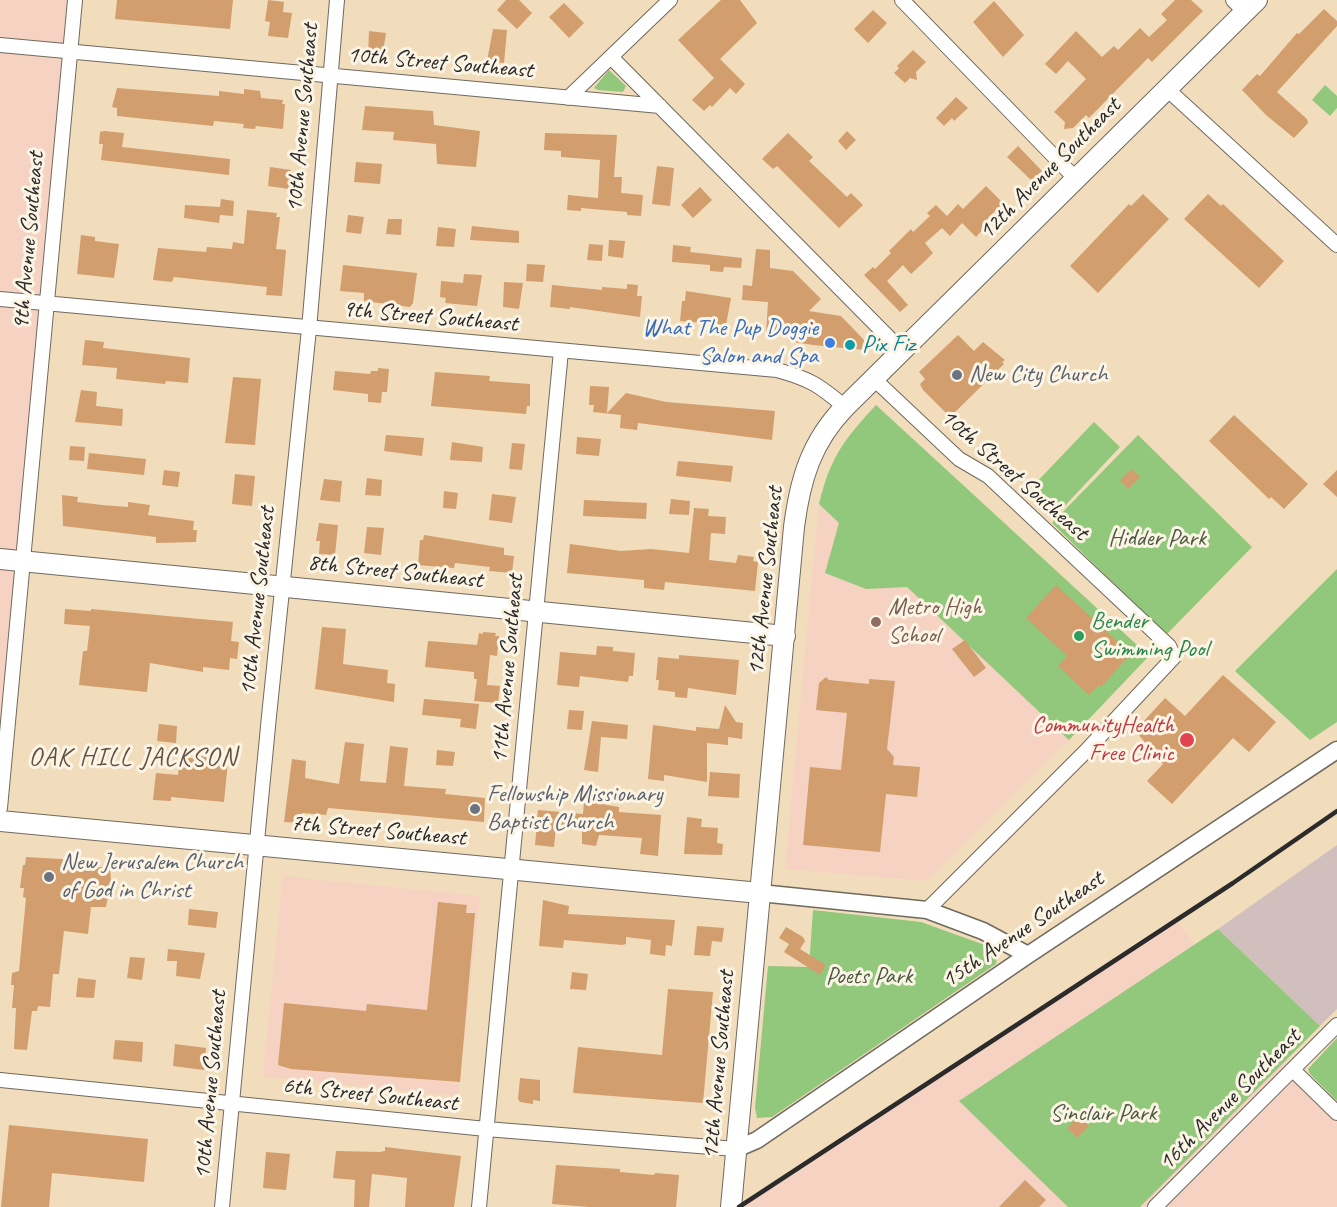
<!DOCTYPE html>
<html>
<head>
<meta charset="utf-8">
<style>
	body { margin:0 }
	canvas { display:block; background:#f1dcbc }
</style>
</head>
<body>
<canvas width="1337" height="1207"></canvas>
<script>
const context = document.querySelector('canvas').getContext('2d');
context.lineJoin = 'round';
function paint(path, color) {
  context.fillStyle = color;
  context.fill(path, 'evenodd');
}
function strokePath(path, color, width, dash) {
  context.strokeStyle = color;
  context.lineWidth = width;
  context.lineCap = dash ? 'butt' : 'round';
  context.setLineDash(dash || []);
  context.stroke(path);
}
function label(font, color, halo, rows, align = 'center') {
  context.font = font + ' Caveat,sans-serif';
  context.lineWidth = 6;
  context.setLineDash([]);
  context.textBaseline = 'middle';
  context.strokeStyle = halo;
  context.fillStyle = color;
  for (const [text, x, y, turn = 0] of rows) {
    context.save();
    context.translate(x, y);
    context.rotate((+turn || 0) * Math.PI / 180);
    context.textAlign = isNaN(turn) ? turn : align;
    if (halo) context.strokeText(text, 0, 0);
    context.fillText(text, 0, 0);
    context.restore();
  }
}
paint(new Path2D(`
	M0 0H76L0 810Z
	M819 504 1069 740 926 881 785 869Z
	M283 876 480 896 458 1096 263 1077Z
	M1176 920 1292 1070 1337 1113V1207H740Z`), '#f5d2c2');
paint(new Path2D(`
	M1337 845V1009L1320 1026 1218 929Z`), '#d1bfbd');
paint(new Path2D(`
	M609 70 626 86 623 92 598 90 594 88Z
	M1325 85 1337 96V108L1330 116 1312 100Z
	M876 405 1149 656 1069 740 907 587 866 589 825 573 839 523 819 504C831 456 843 441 876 405Z
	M1094 422 1120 447 1059 512 1032 487Z
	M1138 435 1252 547 1166 635 1052 523Z
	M1337 569V722L1310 740 1235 671Z
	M813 910 921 922 993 948 997 957 996 964 772 1117 757 1118 755 1108 768 966 809 967Z
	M1218 929 1320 1026 1140 1207H1068L959 1101Z
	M1337 1038V1101L1310 1074 1308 1069Z`), '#91c87b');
paint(new Path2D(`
	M117 0H233L230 29 115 19Z
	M268 0 284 2 283 12 292 13 288 38 268 36 270 22 265 21Z
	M506 0H519L532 13 517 29 497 10Z
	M721 0H740L757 23 720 59 745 84 736 94 730 88 712 107 710 105 704 111 692 100 714 78 678 40Z
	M1175 0H1191L1203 11 1152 62 1148 58 1089 118 1086 115 1073 128 1064 129 1065 122 1054 112 1086 79 1068 61 1056 74 1045 64 1076 31 1102 57 1114 46 1118 50 1140 28 1149 37 1167 20 1161 14Z
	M994 1 1024 35 1003 57 973 22Z
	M564 3 584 23 569 38 549 17Z
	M1324 9 1337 21V26L1277 92 1307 119 1308 123 1294 138 1266 115 1242 90 1257 74 1260 76 1297 33 1299 34Z
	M873 10 887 23 868 43 854 29Z
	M493 29 507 30 504 63 487 61Z
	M369 31 386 33 382 58 368 57Z
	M913 50 926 62 916 72 917 80 910 78 905 83 894 73 899 68 897 66Z
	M117 88 219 96V91L244 94V89L260 91 261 98 283 100 282 104H285L283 129 256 126 255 129 243 128 244 124 214 121 213 126 117 116V108L112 107Z
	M956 97 968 108 954 121 952 118 944 126 936 118Z
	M365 106 433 111 434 125 480 131 476 167 437 164 436 144 393 140 394 132 362 130Z
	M104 131 124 133 122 147 230 159 229 175 101 160 103 144H99L100 132Z
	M847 131 856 140 846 150 838 141Z
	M545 133 617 135 614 177H622L621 193 643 195 641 216 627 215V212L581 208V211L567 210 568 195 598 198 600 160 561 157V151L544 150Z
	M788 133 813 157 809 161 826 177 847 197 851 193 863 205 839 228 777 166 773 169 762 159Z
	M1018 146 1042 171 1032 181 1007 157Z
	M356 162 382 164 380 184 354 182Z
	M657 166 674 168 670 206 652 204Z
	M270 167 291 170 289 189 268 186Z
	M986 186 1003 203 985 221 988 224 976 237 962 223 950 236 942 228 925 243 933 253 925 261 911 274 903 265 887 281 908 305 900 312 864 275 873 267 875 269 891 253 889 251 911 229 913 232 930 216 927 213 936 205 947 216 958 204 963 209Z
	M700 187 712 200 693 218 681 205Z
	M1143 194 1169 219 1098 293 1070 266 1129 204 1131 206Z
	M1208 194 1221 206 1223 204 1284 261 1259 288 1184 219Z
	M221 199 234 201 233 216 220 215 219 223 184 218 185 205 220 207Z
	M247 210 277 213 276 217H280L276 249 286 250 282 296 266 295 267 287 174 277 172 282 153 280 158 248 206 252 207 247 232 249 233 242 244 244Z
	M348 215 364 217 361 234 346 232Z
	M388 219H402L401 235 386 234Z
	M472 226 519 231V243L470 240Z
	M438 227 456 229 454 247 436 246Z
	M81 235 95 237V241L119 244 114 278 77 274Z
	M609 240 625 241 623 258 608 256Z
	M589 244 603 245 602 261 587 260Z
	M673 245 691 247 690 252 742 258 741 268 724 267 723 272 710 271V265L672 262Z
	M756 249 770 250V268L793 271 821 299 809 311 841 316 865 341 864 350 813 345 788 341 789 337 766 334 768 302 742 300 743 285 752 286Z
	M527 264 545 265 543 282 526 281Z
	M343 265 417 273 413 303 410 307 364 301V293L340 291Z
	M464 274 482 275 477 306 445 303 446 298 440 297 441 281 463 283Z
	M504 282 523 283 519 309 503 307Z
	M627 284 638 285 637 296H642L640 317 570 307V309L550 307 552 285 602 290V287L627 289Z
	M686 291 731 298 726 325 680 321 682 301H685Z
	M958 335 974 351 983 342 1005 360 1002 362 1004 364 950 417 923 390 920 384 925 379 919 372Z
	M85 340 104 342 103 348 190 358 188 383 166 381 165 384 116 379 117 368 82 365Z
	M378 368 389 369 387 392H382L381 403 368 402V394L333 390 335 371 370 374 371 371H378Z
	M435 372 490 376 489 381 530 384V406H527L526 414 431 406Z
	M233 377 261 379 255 445 225 443Z
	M590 386 609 387 607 413 626 393 666 402 775 411 772 440 638 423 637 430 620 428 621 415 593 412 594 405H589Z
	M81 390 97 392 96 406 123 409 122 426 75 422Z
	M1234 415 1308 484 1284 509 1271 497 1269 499 1209 441Z
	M386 435 424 438 422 456 384 451Z
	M577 437 601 439 599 456 576 454Z
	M452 442 483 447 482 462 450 460Z
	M512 443 525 444 522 470 509 469Z
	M70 446 85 447 84 461 69 460Z
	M89 453 146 459 144 475 87 469Z
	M678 461 733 466 731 482 676 476Z
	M1131 469 1140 477 1128 489 1120 481Z
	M164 470 180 472 178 487 162 485Z
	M1337 470V497L1323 484Z
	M235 474 255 476 252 506 232 504Z
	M367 478 382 480 381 496 365 495Z
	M324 479 342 481 340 502 320 500Z
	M444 491 458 493 456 509 443 508Z
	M492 494 516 497 512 523 489 520Z
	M62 495 78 497 77 502 102 505 128 507V502L150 505 148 515 194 521 193 530H197L196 542 156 543V537L63 526Z
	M671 499 690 501 689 515 669 514Z
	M584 500 647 503 646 519 583 516Z
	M694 508 709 509 708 516 726 517 725 534 711 533 709 560 736 563 738 555 754 557 753 561 758 562 755 591 665 582 664 590 644 588V580L567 573 570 544 621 551 651 549 689 553Z
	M319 523 338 525 335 555 319 554 320 541H316Z
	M367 527 384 528 381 555 364 553Z
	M424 535 504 548V555L514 556 512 573 489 571 490 567 455 563 454 568 418 565 420 540H423Z
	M1056 585 1131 654 1101 687 1099 685 1089 695 1058 666 1067 656 1026 618Z
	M65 609 91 611V609L233 622 231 641 239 642 237 659 230 658 229 670 203 667V672L150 663 147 692 79 685 83 651H87L90 626 64 624Z
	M322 627 346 629 343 664 388 670 387 683 395 684 394 702 315 689Z
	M483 632 496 633 495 636H499L497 656 490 655 487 685 500 686 498 703 474 701 477 679H474V672L425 667 428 641 477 645 479 633 483 634Z
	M965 640 986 668 974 677 952 649Z
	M597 646 613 647V651L635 653 633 676H629L628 682 580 676 579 687 557 685 560 652 596 655Z
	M679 655 739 660 736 695 688 688 687 698 675 697V692L658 690 659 680H656L658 657 679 659Z
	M1223 675 1276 722 1249 752 1233 738 1172 804 1147 781 1163 764 1137 733 1145 726 1142 723 1165 698 1185 716Z
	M826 677 829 680 869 684V679L895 681 887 749 894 757 893 765 920 767 917 797 886 794 880 852 803 845 810 767 841 770 847 713 816 710 819 683Z
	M424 699 479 704 476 729 460 727 461 719 422 715Z
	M725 705 736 722 743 723 742 739 728 737V745L707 743V782L664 775V781L648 779 653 725 696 731V727L719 729Z
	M569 710 584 711 582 730 567 729Z
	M592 721 628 725 627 739 601 737 598 772 584 770Z
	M159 724 177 726 176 743 157 741Z
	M345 742 364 744 360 781 386 783 390 746 408 748 404 786 446 789 445 794 485 798 484 822 328 808 326 815 302 813 301 823 284 822 292 759 306 761 305 778 339 784Z
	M437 750 455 752 453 766 436 765Z
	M201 756 228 761 224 802 171 797V801L153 800 156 773 178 775 180 757 200 759Z
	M710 772 740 774 739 798 708 796Z
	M584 801 619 807V812L661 815 658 856 640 854 642 838 599 835 596 846 582 844V829L556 826 554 847 535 845 538 810 583 814Z
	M687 817 702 819 701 827 718 828 717 843 723 844 722 855 684 854Z
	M26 857 61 859 77 862V865L110 868 111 881 106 907H91L88 934 64 931 59 974H53L50 1007 38 1006 37 1011H32L27 1050 14 1049 16 1008H12L14 985H11L12 973 19 971 26 898 23 897 24 888H20L23 865H25Z
	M543 900 569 906 568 914 675 920 672 946 666 945 665 956 650 954 651 940 626 937V944L622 945 564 940 563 948 539 946Z
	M438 902 467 905 466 913H475L460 1082 291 1069 278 1065 284 1003 366 1011 367 1004 427 1010Z
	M189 909 218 912 216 928 188 925Z
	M697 926 724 928 722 942 712 941 710 956 694 955Z
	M786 927 803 937 805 941 800 949 826 965 820 975 784 952 789 944 779 938Z
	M168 949 205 953 200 979 176 976 177 961H167Z
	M130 957 145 958 142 980 127 978Z
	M572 972 588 974 586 990 570 989Z
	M78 978 96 980 94 998 76 997Z
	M668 989 713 992 703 1103 573 1093 578 1047 662 1055Z
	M115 1040 143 1042 142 1062 113 1059Z
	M175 1044 206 1048 204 1070 173 1066Z
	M520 1078 540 1080V1101L533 1100V1104L520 1102 518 1099Z
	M1079 1116 1089 1126 1077 1138 1067 1128Z
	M9 1125 148 1139 144 1182 52 1173 49 1207H1Z
	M385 1147 461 1156 454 1207H405L407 1178 372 1174 369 1207H354L355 1180 333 1178 336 1151 380 1152 385 1151Z
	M266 1152 290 1154 286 1190 263 1188Z
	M556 1165 620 1169V1172L654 1175 655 1173 679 1175 676 1207H589L552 1204Z
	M1025 1180 1046 1200 1039 1207H999Z`), '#d29e6e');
const minor = new Path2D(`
	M902 0 1076 179
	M1233 0 1245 12
	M0 45 660 106
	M611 57 902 351
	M1167 89 1337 245
	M568 98 670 0
	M0 299 777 370C810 379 819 385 845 407
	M873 378 959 459 988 476 1169 646 1174 657 1086 751 927 910
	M0 808 75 0
	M1293 1070 1337 1113
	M0 1080 486 1129 736 1149
	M222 1207 269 716 309 329 337 0
	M479 1207 561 351
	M1155 1207 1337 1025`);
const tertiary = new Path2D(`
	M760 893 927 910 983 931 1028 955
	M736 1149 757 1140 1028 955 1337 750`);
const secondary = new Path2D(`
	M0 559 785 636
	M0 821 760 893
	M731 1207 794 527C800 480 811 442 845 407L1257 0`);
strokePath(minor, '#70695e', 16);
strokePath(tertiary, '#70695e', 19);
strokePath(secondary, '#70695e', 22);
strokePath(minor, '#fff', 14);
strokePath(tertiary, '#fff', 16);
strokePath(secondary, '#fff', 20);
strokePath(new Path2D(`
	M739 1207 1233 883 1337 811`), '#2b2b2b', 4.5);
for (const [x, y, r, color] of [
	[830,343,6,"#3f7fe0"],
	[850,345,6,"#0f9aa8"],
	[957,375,6,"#6b7280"],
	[876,622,6,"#8d6e63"],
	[1079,636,6,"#2e9e5b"],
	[1187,740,8,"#e0444e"],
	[475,809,6,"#6b7280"],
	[49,877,6,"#6b7280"]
]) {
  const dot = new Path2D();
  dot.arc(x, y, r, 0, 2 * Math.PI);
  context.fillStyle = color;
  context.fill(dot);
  strokePath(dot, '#fcf5e5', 2);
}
label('24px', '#2b2b2b', '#fcf5e5', [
	["10th Street Southeast",440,63,5],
	["10th Avenue Southeast",303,118,-85],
	["12th Avenue Southeast",1050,169,-45],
	["9th Avenue Southeast",29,241,-85],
	["9th Street Southeast",430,317,5],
	["10th Street Southeast",1014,475,41],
	["8th Street Southeast",395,572,6],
	["12th Avenue Southeast",766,581,-84],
	["10th Avenue Southeast",258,601,-84],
	["11th Avenue Southeast",508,669,-85],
	["7th Street Southeast",378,831,5],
	["15th Avenue Southeast",1023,930,-34],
	["12th Avenue Southeast",719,1065,-85],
	["10th Avenue Southeast",211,1085,-85],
	["6th Street Southeast",370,1095,6],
	["16th Avenue Southeast",1230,1100,-45]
]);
label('24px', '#366cbe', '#fcf5e5', [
	["What The Pup Doggie",818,329],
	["Salon and Spa",818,357]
], 'right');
label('24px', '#0d838f', '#fcf5e5', [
	["Pix Fiz",862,345]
], 'left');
label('24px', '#5b616d', '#fcf5e5', [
	["New City Church",969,375],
	["Fellowship Missionary",487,795],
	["Baptist Church",487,823],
	["New Jerusalem Church",61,863],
	["of God in Christ",61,891]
], 'left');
label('24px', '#4a5a43', '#fcf5e5', [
	["Hidder Park",1157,539],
	["Poets Park",869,977],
	["Sinclair Park",1103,1114]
]);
label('24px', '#785e54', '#fcf5e5', [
	["Metro High",888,608],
	["School",888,636]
], 'left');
label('24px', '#27864d', '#fcf5e5', [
	["Bender",1091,622],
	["Swimming Pool",1091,650]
], 'left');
label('24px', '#be3a42', '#fcf5e5', [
	["CommunityHealth",1174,726],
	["Free Clinic",1174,754]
], 'right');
context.letterSpacing = '1.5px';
label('26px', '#655342', '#fcf5e5', [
	["OAK HILL JACKSON",133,758]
]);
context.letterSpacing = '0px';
</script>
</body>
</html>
